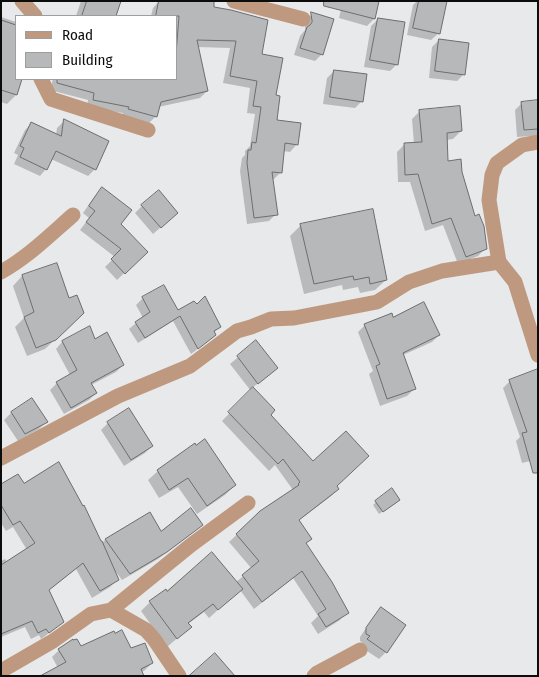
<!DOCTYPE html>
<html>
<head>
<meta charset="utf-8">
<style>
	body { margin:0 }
	#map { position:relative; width:539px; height:677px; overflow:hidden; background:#e8e9ea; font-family:"Fira Sans Condensed",sans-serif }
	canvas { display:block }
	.frame { position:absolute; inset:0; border:2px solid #0b0c0c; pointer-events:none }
	.legend { position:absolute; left:15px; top:15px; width:162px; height:65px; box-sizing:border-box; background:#fff; border:1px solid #9d9e9e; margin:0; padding:6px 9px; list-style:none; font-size:15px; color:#0b0c0c }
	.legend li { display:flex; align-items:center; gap:10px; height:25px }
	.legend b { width:25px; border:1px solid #9d9e9e }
</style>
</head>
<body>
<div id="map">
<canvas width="539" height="677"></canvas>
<div class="frame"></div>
<ul class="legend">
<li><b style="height:6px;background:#be997f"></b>Road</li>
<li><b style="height:14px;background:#b7b8b9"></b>Building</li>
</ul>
</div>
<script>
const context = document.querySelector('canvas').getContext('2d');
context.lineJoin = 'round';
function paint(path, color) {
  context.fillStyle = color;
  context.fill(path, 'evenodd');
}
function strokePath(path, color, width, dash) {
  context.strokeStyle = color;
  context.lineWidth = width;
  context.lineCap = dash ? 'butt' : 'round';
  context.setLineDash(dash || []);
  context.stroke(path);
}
paint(new Path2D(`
	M81 1H119L115 16H76Z
	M159 1 252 18 260 55 275 96V121L297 144 290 152 283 151 281 172 274 179H272L276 214 269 221 247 224 240 171 242 158 245 155V151L250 146 255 114 247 113 250 88 223 83 230 48 197 47 207 91 200 98 158 107 156 116 149 123 122 116 123 113 87 107 88 100 50 90 53 79H176V16H151L153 8Z
	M343 1H378L374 19 367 26 339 18Z
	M417 1H436L439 33 431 40 407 35 413 5Z
	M312 14 322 54 315 61 294 55 300 36 305 30V21Z
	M1 17 16 22V79H21L16 95 7 104 1 102Z
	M378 19 397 64 390 71 364 67 371 26Z
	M439 40 464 74 457 81 429 78 432 47Z
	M334 71 362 101 355 108 323 104 327 78Z
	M538 102V137L530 138V136L517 137 515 110 522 103Z
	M420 111 461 131 453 139 446 140 447 162 461 172 475 218 486 248 478 256 458 264 443 225 425 231 410 182H398L397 152 405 144H414L412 119Z
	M64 121 95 169 88 176 51 159 46 169 40 176 14 164 18 155 14 153 25 130 32 123 56 135 57 128Z
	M102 189 120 224 146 252 117 280 105 267 115 257 80 230 89 218 83 213 95 196Z
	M142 206 169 220 153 234 135 213Z
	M301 225 386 280 375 290 360 293 358 287 343 290 342 285 304 294 290 236Z
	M22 276 73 322 45 349 27 356 15 327 24 318 13 286Z
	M143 298 177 312 220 327 213 333 207 342 191 354 173 321 138 343 129 329 136 323 143 318 136 305Z
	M392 318 439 335 432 342 403 355 414 389 407 396 380 406 369 374 373 371 358 332 365 325Z
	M89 328 94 341 123 365 116 372 91 385 96 393 89 400 64 414 50 390 57 383 70 375 56 349 62 342Z
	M256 342 269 375 252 388 270 415 338 489 330 497 298 521 310 539 305 544 347 612 340 620 318 634 311 623 318 616 293 578 254 609 240 590 209 618 204 612 188 624 181 635 167 647 141 611 150 602 165 591 167 593 236 582 252 569 229 542 261 512 293 490 275 465 269 471 222 421 251 391 230 364Z
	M510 381 538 459 522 463 516 441 520 437 503 388Z
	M11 413 46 422 39 429 18 441 4 420Z
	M108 423 152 446 145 453 124 466 101 430Z
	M158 471 235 485 225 495 197 514 178 487 159 498 148 480Z
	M23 484 102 543 105 540 149 513 160 532 194 531 158 559 122 580 113 568 117 580 110 587 92 598 76 569 48 591 63 621 56 628 41 639 39 635 31 639 25 627 1 637V561L5 559 7 562 27 550 13 527 6 531 1 523V485Z
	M376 502 396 503 379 514 373 505Z
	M381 609 386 652 379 659 361 647 364 644 360 641V637L374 616Z
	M80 648 130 650 152 663 144 671 141 672 58 668 52 657 59 650Z`), '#0003');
const building = new Path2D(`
	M87 1H121L116 16H82Z
	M159 1H214V7L231 10 268 20 262 54 283 58 276 95 280 96 277 120 301 123 298 145 285 143 282 173 272 172 278 215 254 218 247 163 248 150H251L252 142 256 143 261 107 253 106 257 81 230 76 236 41 197 40 208 91 161 102 157 117 128 109 129 107 93 100 94 93 57 83V79H176V54L179 16H156Z
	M324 1H379L375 19 324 6Z
	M419 1H447L440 34 413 28Z
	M311 12 334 19 323 55 300 48 307 27 310 25 312 22Z
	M378 18 405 22 398 65 370 60Z
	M1 20 16 25V79H22L17 95 1 90Z
	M439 39 469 43 465 75 435 71Z
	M334 70 367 74 363 102 330 97Z
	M538 100V129L524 130 521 102Z
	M460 106 462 131 447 133 448 161 461 159 462 172 475 216 479 214 484 226 487 249 466 257 451 218 432 224 418 174 405 175 404 143 422 142 419 110Z
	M64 119 109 141 96 170 56 151 47 170 20 157 24 148 20 146 31 122 61 136Z
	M102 187 132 210 121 224 148 252 125 274 111 259 121 249 86 222 95 211 89 206Z
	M159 190 178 213 161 228 141 205Z
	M373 209 387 280 370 284 369 277 354 280 353 276 314 284 300 224Z
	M57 263 69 298 77 295 84 313 56 340 36 348 24 317 34 312 22 275Z
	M164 285 178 310 194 301 197 304 205 296 221 327 214 331 216 335 198 349 180 316 145 338 135 322 150 312 142 297Z
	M424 302 440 335 403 353 416 389 387 399 376 366 380 364 364 324 392 313 393 317Z
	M90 326 95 339 107 332 124 365 91 383 97 393 71 408 56 382 77 370 62 341Z
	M256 340 278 368 258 384 237 356Z
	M538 369V473H533L522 433 527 432 509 380Z
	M253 387 275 410 271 415 313 461 346 431 369 456 337 486 339 489 299 520 312 539 306 543 332 582 349 613 326 627 318 614 326 609 302 571 262 602 242 575 259 561 236 534 260 511 299 485 298 484 300 482 283 459 278 464 228 412Z
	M32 398 48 422 25 434 11 412Z
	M129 408 153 446 131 460 107 422Z
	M205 439 236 485 207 506 188 478 169 490 157 470 195 443 196 445Z
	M59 462 83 506 84 505 101 541H102L119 580 100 591 83 563 49 590 64 622 49 633 46 629 38 633 32 621 1 634V565L35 543 20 521 13 525 1 505V484L18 474 24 483Z
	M392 488 400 500 383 512 375 501Z
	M191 508 203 525 167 552 130 574 105 539 150 512 161 531Z
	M212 552 243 589 218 610 213 604 188 623 192 627 177 639 149 601 166 589 167 591Z
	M381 607 406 625 387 653 367 639 370 636 366 634V628Z
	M122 630 131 648 145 643 153 663 141 669 144 676H40L66 662 58 649 73 639V640L77 639 81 646 114 631 115 633Z
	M215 653 235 676H189Z`);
paint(building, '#b7b8b9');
strokePath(building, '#6c6d6e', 1);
strokePath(new Path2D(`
	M22 1 35 16
	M234 1 303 19
	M41 79 51 99 148 130
	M538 142 522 145 497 163 492 175 489 200 499 262 515 282 538 355
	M1 272C28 257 50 235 73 215
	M1 458 118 396 190 366 237 331 251 327 271 319 294 318 377 302 409 282 442 271 499 262
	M111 610 146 630 154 639 179 676
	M1 671 53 641 91 614 111 610 191 545 248 503
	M314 676 317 673 360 650`), '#be997f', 15);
</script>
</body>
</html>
